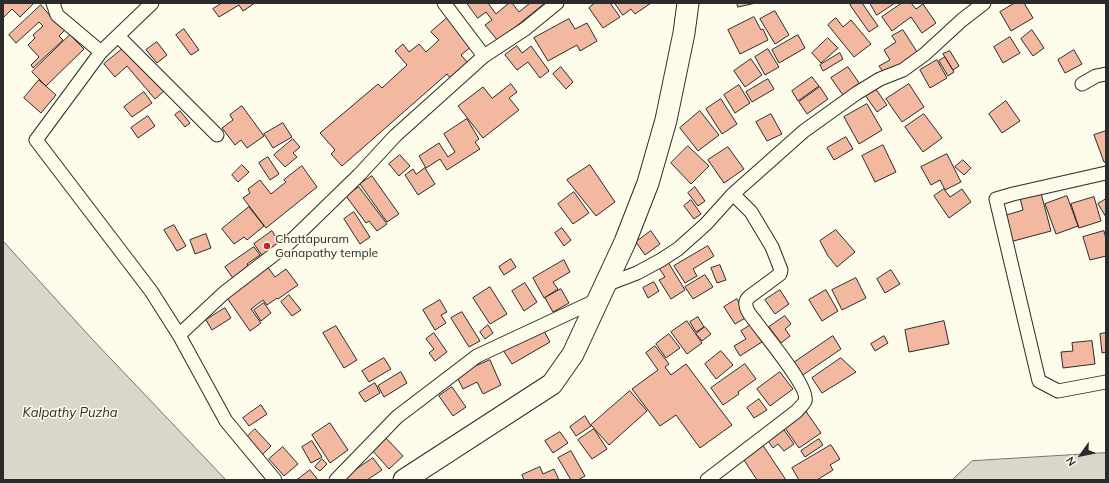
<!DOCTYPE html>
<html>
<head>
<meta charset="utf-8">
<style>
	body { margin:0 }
	#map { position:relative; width:1109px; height:483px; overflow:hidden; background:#fdfbea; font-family:Mulish,sans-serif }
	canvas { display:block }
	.frame { position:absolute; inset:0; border:4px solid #2b2b2b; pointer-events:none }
	.north { position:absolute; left:1061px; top:435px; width:40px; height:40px; -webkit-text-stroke:3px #fdfbea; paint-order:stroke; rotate:237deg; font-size:11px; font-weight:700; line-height:16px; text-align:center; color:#2b2b2b }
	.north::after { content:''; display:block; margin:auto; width:14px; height:18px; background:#2b2b2b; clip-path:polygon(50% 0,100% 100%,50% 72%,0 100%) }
</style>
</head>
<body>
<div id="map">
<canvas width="1109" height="483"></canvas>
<div class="frame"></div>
<div class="north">N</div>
</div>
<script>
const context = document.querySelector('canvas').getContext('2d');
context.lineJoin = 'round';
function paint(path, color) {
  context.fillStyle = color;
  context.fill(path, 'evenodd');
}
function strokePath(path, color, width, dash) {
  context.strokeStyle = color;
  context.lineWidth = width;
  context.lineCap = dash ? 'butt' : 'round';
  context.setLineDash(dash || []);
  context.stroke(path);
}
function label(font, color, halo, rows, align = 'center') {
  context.font = font + ' Mulish,sans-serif';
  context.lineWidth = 3;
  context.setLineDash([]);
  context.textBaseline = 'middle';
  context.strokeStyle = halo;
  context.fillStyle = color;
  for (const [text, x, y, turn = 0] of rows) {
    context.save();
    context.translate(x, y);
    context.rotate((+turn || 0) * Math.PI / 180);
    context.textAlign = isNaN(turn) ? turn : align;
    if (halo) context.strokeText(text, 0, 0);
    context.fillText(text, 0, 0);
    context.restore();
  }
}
const water = new Path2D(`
	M3 241 93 340 226 480H3Z
	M1106 453V480H952L972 461Z`);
paint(water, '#d8d7c9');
strokePath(water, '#74746e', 1);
const building = new Path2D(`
	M3 3H34L20 17 12 9 3 18Z
	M222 3H255L243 11 239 5 219 17 213 9Z
	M467 3H488L496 14 509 3H512L519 12 530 3H545L498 41 485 25 492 20 486 12 478 18Z
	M595 3H610L620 17 603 28 589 8Z
	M615 3H651L635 14 631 9 623 15Z
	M737 3H756L738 7Z
	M853 3H862L878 26 869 32 850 5Z
	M870 3H895L877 15Z
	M902 3H911L916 9 923 4 936 23 922 33 911 17 892 31 882 17Z
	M1015 3H1024L1033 18 1011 31 1000 12Z
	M41 5 51 17 66 29 59 36 63 40 33 68 31 65 39 57 28 45 35 38 33 35 43 26 39 22 16 43 9 35Z
	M775 11 789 35 775 44 760 19Z
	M754 17 761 30 763 29 768 40 740 54 728 30Z
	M447 18 472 46 461 55 468 63 450 78 447 74 342 166 331 154 335 150 320 133 378 84 382 88 407 65 395 51 403 44 409 52 419 44 426 52 439 40 431 32Z
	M836 18 843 27 851 20 871 44 854 57 828 25Z
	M569 19 575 29 587 23 597 41 580 51 577 45 548 61 534 38Z
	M184 29 199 50 191 55 176 35Z
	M903 30 919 55 886 76 879 66 890 60 884 50 896 42 892 36Z
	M1032 30 1044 48 1033 56 1021 39Z
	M70 35 84 49 46 86 32 72Z
	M798 35 805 48 779 63 772 50Z
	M1010 37 1020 53 1003 63 994 47Z
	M828 38 838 48 821 63 812 53Z
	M157 42 167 55 157 63 146 50Z
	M126 46 164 91 155 99 127 66 115 77 104 64Z
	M517 46 522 53 531 46 549 71 540 78 528 62 517 70 505 55Z
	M768 49 779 67 765 75 755 57Z
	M1074 50 1082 64 1065 73 1058 60Z
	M950 51 959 66 953 70 943 54Z
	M840 53 843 59 823 71 820 65Z
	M945 57 954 72 948 76 939 61Z
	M751 59 762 75 745 87 734 71Z
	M937 60 947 78 930 88 920 70Z
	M561 67 573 82 566 89 553 74Z
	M848 67 862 87 845 98 831 78Z
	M812 77 819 86 798 101 792 91Z
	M768 79 774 89 752 102 746 92Z
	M39 80 56 95 41 113 24 98Z
	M511 84 517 92 509 98 519 110 483 138 458 106 483 87 492 98Z
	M909 84 924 107 902 122 886 99Z
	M739 85 750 103 735 113 724 95Z
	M820 87 828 99 807 114 799 102Z
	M875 88 887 105 877 112 865 95Z
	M144 92 152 103 132 117 124 107Z
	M721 99 737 124 722 134 706 109Z
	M1006 101 1020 121 1002 133 989 114Z
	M867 104 882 130 859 144 844 117Z
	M242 106 264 136 247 148 241 140 235 145 222 128 233 120 230 115Z
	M180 111 190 123 185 127 175 115Z
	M700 111 719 135 698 151 680 128Z
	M771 114 782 134 767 141 756 122Z
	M924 114 942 138 923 152 905 127Z
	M148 116 155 126 138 138 131 128Z
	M467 119 479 139 475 142 480 149 447 170 440 159 426 168 419 156 439 143 448 157 455 152 444 134Z
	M283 123 292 137 273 148 264 134Z
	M1106 131V162H1104L1094 135Z
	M846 137 853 149 834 160 827 148Z
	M293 139 300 147 293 153 297 157 285 167 274 155Z
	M883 145 896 172 875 182 862 156Z
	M688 146 709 166 691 184 671 163Z
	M728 147 744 169 724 183 708 160Z
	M947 154 961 182 945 190 940 180 931 185 921 167Z
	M400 155 410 166 399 176 389 164Z
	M268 157 279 174 270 180 259 163Z
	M963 160 971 168 964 175 955 167Z
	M242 165 249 172 238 182 232 175Z
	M590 165 615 202 596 216 567 180Z
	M302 166 317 187 266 228 243 198 250 193 248 189 260 180 271 194 286 182 284 180Z
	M425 168 435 184 418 195 405 175 413 169 416 174Z
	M372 176 399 214 387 222 360 184Z
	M359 187 387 224 377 231 369 221 366 223 346 196Z
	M695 187 705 201 698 206 688 193Z
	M944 189 950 197 962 189 971 202 949 218 934 196Z
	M574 192 589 213 573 224 558 204Z
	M1041 193 1051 231 1006 243 1000 217 1023 210 1020 198Z
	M1067 196 1078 226 1056 234 1045 204Z
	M1094 197 1101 221 1079 228 1071 204Z
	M1106 199V217L1098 204Z
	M691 200 701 214 694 219 684 206Z
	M249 207 264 226 247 240 244 237 234 244 222 229Z
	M354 212 370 237 360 244 344 219Z
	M174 225 186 246 177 251 164 230Z
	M562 228 571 240 564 246 555 233Z
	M836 230 855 252 837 267 828 256 820 241Z
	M272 231 281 245 263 257 254 244Z
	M651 231 660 244 645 255 636 242Z
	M1104 231 1106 239V256L1090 260 1083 237Z
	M206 234 211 248 195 254 190 240Z
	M708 246 714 256 693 269 697 276 685 283 674 266Z
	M254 247 260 255 247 264 251 270 235 281 225 267Z
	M511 259 516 267 504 275 499 267Z
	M564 260 570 272 553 282 558 289 544 298 533 278Z
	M668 262 685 290 671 299 659 280 665 277 659 268Z
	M720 265 726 280 717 283 711 268Z
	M267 266 275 277 286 269 298 285 278 299 277 298 267 305 263 300 251 309 261 323 250 331 225 295Z
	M891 270 900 284 885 293 877 279Z
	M705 275 713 287 693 299 685 287Z
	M856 278 866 298 842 310 832 290Z
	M654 282 659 291 648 298 643 288Z
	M525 283 537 302 524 311 512 291Z
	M490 287 507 314 490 324 473 298Z
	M561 289 569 303 553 312 545 298Z
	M780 290 789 304 775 314 765 300Z
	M826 290 838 311 822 321 809 300Z
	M289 295 301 310 292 316 281 302Z
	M737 299 747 317 735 324 724 307Z
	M440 300 447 312 441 315 446 323 435 330 423 310Z
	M264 303 271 313 261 321 254 310Z
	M225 308 231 318 212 330 206 320Z
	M462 312 480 341 469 347 451 318Z
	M785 316 791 324 785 329 790 336 781 343 769 327Z
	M698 317 704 327 696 332 690 322Z
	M687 321 702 343 687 354 671 332Z
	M944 321 949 344 909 352 905 330Z
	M754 323 765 340 740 356 734 346 746 339 741 331Z
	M488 325 493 333 485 339 480 332Z
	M336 326 357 360 344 368 323 333Z
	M542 327 550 342 512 364 503 350Z
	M705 327 711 334 702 341 696 334Z
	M434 333 447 352 435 361 429 353 434 349 426 339Z
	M1106 333V352L1102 353 1100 334Z
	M669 334 680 348 666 358 656 344Z
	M833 336 841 349 800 377 792 364Z
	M884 336 888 343 875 351 871 344Z
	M1092 341 1095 364 1063 368 1061 352 1073 351 1072 343Z
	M655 346 669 364 665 367 671 375 686 364 732 425 700 448 676 415 660 426 632 389 658 370 646 353Z
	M721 351 733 365 716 379 705 364Z
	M384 358 391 369 369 382 362 371Z
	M841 358 856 372 822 393 812 378Z
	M490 360 501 385 483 394 477 382 463 389 456 375Z
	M745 364 756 379 738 392 739 394 723 405 711 388Z
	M401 372 407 383 384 397 378 386Z
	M780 372 793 389 770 406 757 389Z
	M375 383 380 393 365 402 359 393Z
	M452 387 466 407 453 416 439 396Z
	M630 391 647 411 609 445 591 425Z
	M759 399 767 410 754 418 747 408Z
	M261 405 267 414 249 426 243 418Z
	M805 410 821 433 799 448 783 425Z
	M585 416 591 426 576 436 570 427Z
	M330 423 348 450 330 463 312 435Z
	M782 427 794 444 784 451 778 444 773 448 766 438Z
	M255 429 271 446 262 455 246 438Z
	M594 429 607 449 592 459 578 440Z
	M560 432 568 443 553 453 545 441Z
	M385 437 403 456 389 469 372 450Z
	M819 439 823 445 805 457 801 451Z
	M312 441 322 457 311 463 302 447Z
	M762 444 786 480H757L742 457Z
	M831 445 840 459 830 465 833 470 817 480H799L792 468Z
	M283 447 298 464 284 476 269 459Z
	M571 451 585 476 578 480H571L558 458Z
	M373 458 382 470 367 480H346L344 478Z
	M322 459 327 464 320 471 315 467Z
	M540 467 543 474 554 469 559 480H524L522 475Z
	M310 470 318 480H297Z`);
paint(building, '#f2b8a0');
strokePath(building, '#2b2b2b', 1);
const minor = new Path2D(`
	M53 3 57 15 101 52
	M152 3 101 52 36 140 151 291 179 335 226 421 275 480
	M444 3 484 56
	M118 36 217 135
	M1082 84 1096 76 1106 74
	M1106 173 1013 194 996 199 1039 381 1058 391 1106 382
	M603 286 637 273 661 260 678 249 706 224 733 194 804 131 857 93 880 79 903 70 925 54 962 20 984 3
	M179 335 224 293 289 243 359 175 395 136 484 56 525 29 557 3
	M336 480 397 417 477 356 597 300
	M707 480 797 411C799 408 804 404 805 401 810 388 764 334 755 321 752 317 746 311 746 305 745 302 747 299 749 297L776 277 780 274 781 270 772 247 751 212 733 194`);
const trunk = new Path2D(`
	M404 480 552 384 573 354 625 242 648 183 666 120 684 33 688 3`);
strokePath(minor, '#2b2b2b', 15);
strokePath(trunk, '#2b2b2b', 23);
strokePath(minor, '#fdfbea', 13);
strokePath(trunk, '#fdfbea', 21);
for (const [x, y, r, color] of [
	[267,246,4,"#c62828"]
]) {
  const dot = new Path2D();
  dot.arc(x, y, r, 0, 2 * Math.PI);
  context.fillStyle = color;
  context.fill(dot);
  strokePath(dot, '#fdfbea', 1.5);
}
label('12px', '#2b2b2b', '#fdfbea', [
	["Chattapuram",275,239],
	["Ganapathy temple",275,253]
], 'left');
label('italic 13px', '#2b2b2b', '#fdfbea', [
	["Kalpathy Puzha",70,413]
]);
</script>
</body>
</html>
